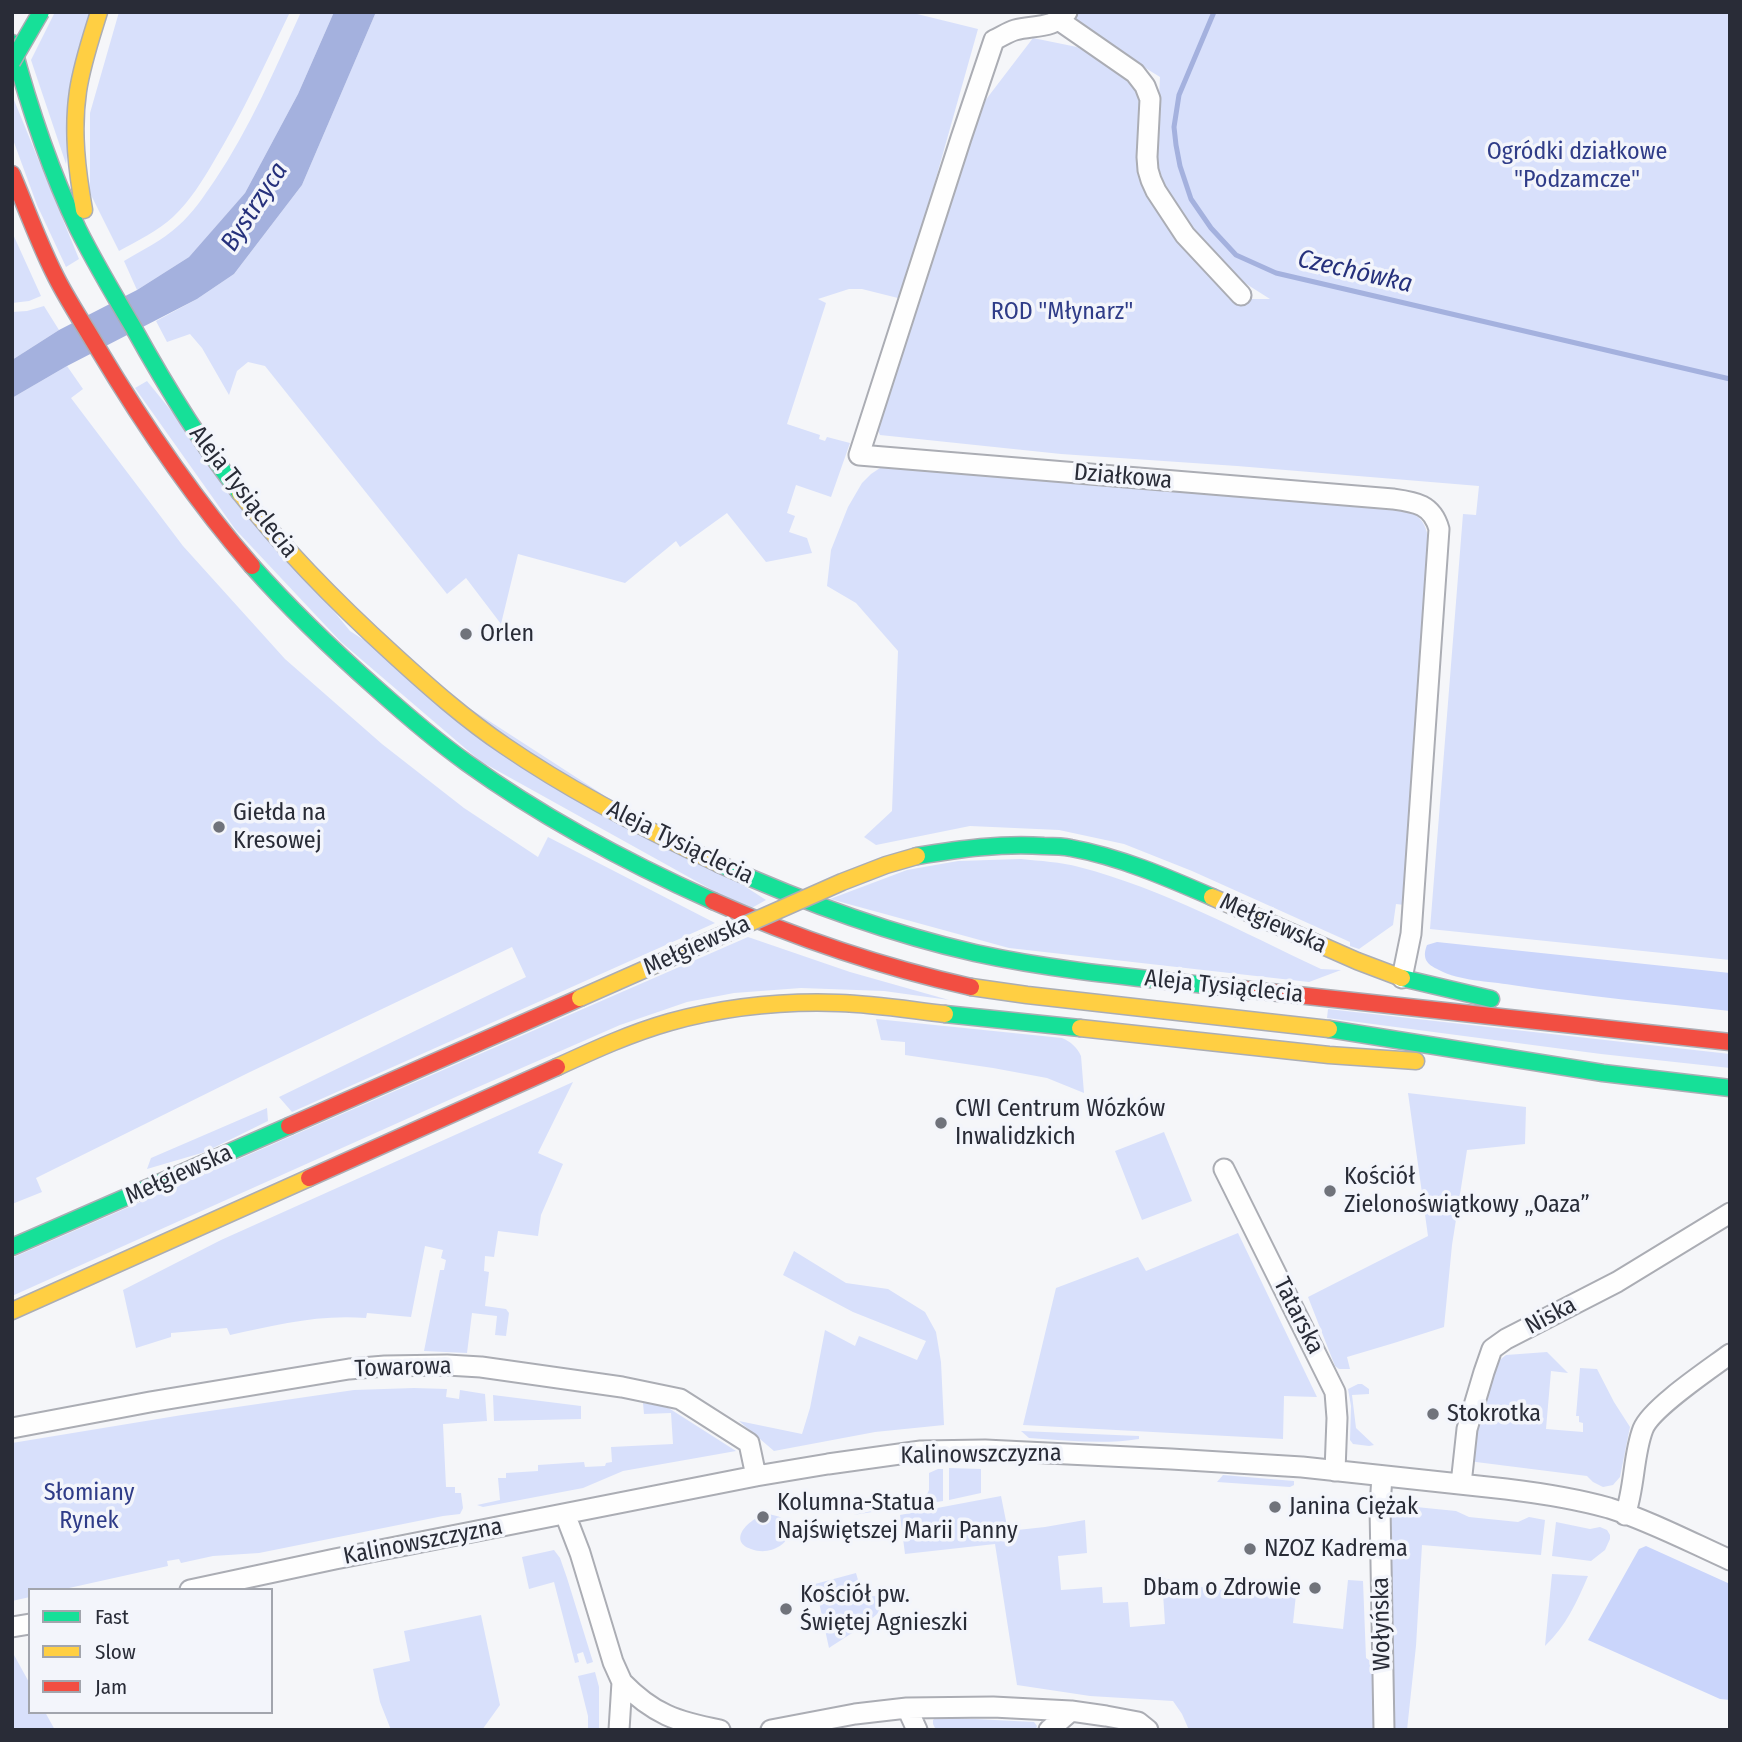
<!DOCTYPE html>
<html>
<head>
<meta charset="utf-8">
<style>
	body { margin:0 }
	#map { position:relative; width:1742px; height:1742px; overflow:hidden; background:#f5f6f9; font-family:"Fira Sans Condensed",sans-serif }
	canvas { display:block }
	.frame { position:absolute; inset:0; border:14px solid #292c37; pointer-events:none }
	.legend { position:absolute; left:28px; top:1588px; width:245px; height:126px; box-sizing:border-box; background:#f3f5fb; border:2px solid #a2a5ad; margin:0; padding:9px 12px; list-style:none; font-size:21px; color:#292c37 }
	.legend li { display:flex; align-items:center; gap:14px; height:35px }
	.legend b { width:35px; border:2px solid #a2a5ad }
</style>
</head>
<body>
<div id="map">
<canvas width="1742" height="1742"></canvas>
<div class="frame"></div>
<ul class="legend">
<li><b style="height:9px;background:#16e098"></b>Fast</li>
<li><b style="height:9px;background:#ffcf43"></b>Slow</li>
<li><b style="height:9px;background:#f24e42"></b>Jam</li>
</ul>
</div>
<script>
const context = document.querySelector('canvas').getContext('2d');
context.lineJoin = 'round';
function paint(path, color) {
  context.fillStyle = color;
  context.fill(path, 'evenodd');
}
function strokePath(path, color, width, dash) {
  context.strokeStyle = color;
  context.lineWidth = width;
  context.lineCap = dash ? 'butt' : 'round';
  context.setLineDash(dash || []);
  context.stroke(path);
}
function label(font, color, halo, rows, align = 'center') {
  context.font = font + ' "Fira Sans Condensed",sans-serif';
  context.lineWidth = 7;
  context.setLineDash([]);
  context.textBaseline = 'middle';
  context.strokeStyle = halo;
  context.fillStyle = color;
  for (const [text, x, y, turn = 0] of rows) {
    context.save();
    context.translate(x, y);
    context.rotate((+turn || 0) * Math.PI / 180);
    context.textAlign = isNaN(turn) ? turn : align;
    if (halo) context.strokeText(text, 0, 0);
    context.fillText(text, 0, 0);
    context.restore();
  }
}
paint(new Path2D(`
	M55 12H90L66 164 31 60Z
	M119 12H290C266 62 243 113 214 161 203 180 190 201 173 217 158 231 137 241 119 251L90 193V113Z
	M301 12H334L298 94 245 193 189 257 137 290 124 261C142 250 162 241 178 226 193 213 204 196 215 180 250 128 275 69 301 12Z
	M376 12H909L978 29 902 299 862 289H849L818 299 826 303 787 424 820 435 819 439 825 441 827 437 850 443 831 497 796 485 787 513 795 516 789 532 807 538 812 553 766 562 727 513 680 547 676 541 625 583 518 554 501 624 466 578 447 594 265 366 248 362 237 371 229 395 202 348 190 334 167 342 156 321 197 299 234 274 302 185Z
	M1078 12H1730V960L1430 929 1463 514 1476 515 1479 486 1237 466 1061 454 880 435 876 426 981 106 1033 38 1077 47 1133 78 1143 91 1154 201 1229 299H1270L1218 266 1187 231 1151 161 1158 116 1160 77 1074 24Z
	M12 95 79 259 66 267 37 205 12 137Z
	M12 232 41 296 29 301 12 303Z
	M44 306 59 330 12 360V312L27 311Z
	M67 366 83 389 71 398 183 546 285 659 382 744 464 808 538 857 548 837 715 923 292 1112 279 1097 526 977 512 947 250 1072 36 1178 42 1192 12 1204V398Z
	M147 381 350 631 766 900 748 910 480 761 341 642 235 529 135 388Z
	M883 466 1399 508C1420 515 1425 520 1429 541L1404 905 1396 904 1393 925 1359 949 1350 946V942L1192 871 1124 844 1059 830 970 826 876 845 864 837 892 811 898 651 856 603 827 586 831 550 848 507 862 483 871 474Z
	M1021 859C1040 861 1061 862 1079 867 1164 889 1242 932 1321 969L1341 970 1309 982 1009 948 830 899 907 870 958 861Z
	M748 937 850 972 949 1000 884 991 801 988 734 993 687 1002 620 1025 469 1091 12 1296V1258Z
	M1328 1009 1730 1054V1068L1601 1054 1327 1018Z
	M876 1019 1062 1038C1071 1042 1077 1047 1081 1056L1084 1093 1047 1078 993 1068 905 1055V1042L881 1040Z
	M573 1082 538 1153 563 1164 541 1215 538 1236 498 1231 494 1257 485 1256 484 1271 489 1272 485 1306 506 1309 509 1313 506 1336 495 1335 497 1316 472 1313 467 1353 424 1351 440 1270H444L446 1260 441 1258 443 1250 425 1246 411 1317 367 1313 366 1318C319 1314 275 1325 230 1335L227 1328 171 1333V1337L136 1348 123 1290 221 1240Z
	M1408 1093 1526 1107 1525 1144 1467 1150 1452 1245 1444 1327 1394 1343 1347 1357 1350 1369H1339L1335 1366 1308 1297 1428 1236Z
	M267 1108 268 1121 205 1152 147 1169 151 1158Z
	M1164 1132 1192 1201 1142 1220 1115 1151Z
	M1238 1233 1317 1397 1284 1396 1283 1439 1023 1425 1056 1288 1138 1257 1146 1271Z
	M794 1251 846 1283 888 1289 925 1312 936 1332 941 1362 944 1425 875 1432 774 1451 739 1421 802 1434 810 1408 825 1330 855 1346 859 1336 917 1360 926 1341 853 1312 783 1275Z
	M1547 1352 1568 1373 1551 1371 1546 1429 1583 1432V1423L1579 1422V1416H1576L1580 1368 1597 1369 1614 1402 1630 1427 1620 1477 1613 1485 1603 1487 1593 1482 1587 1476 1468 1461 1492 1366 1506 1355Z
	M1358 1384H1362L1369 1389V1394L1352 1395 1356 1428 1374 1445 1369 1446 1353 1444 1350 1440 1351 1406 1348 1389Z
	M414 1388 447 1389 446 1397 459 1399 460 1390 485 1394 487 1421 443 1424 446 1487H455V1493H461L463 1508 460 1514 443 1516 259 1553 213 1556 181 1563 179 1559 167 1561 168 1566 60 1590H30V1597L12 1601V1443L182 1415 354 1390Z
	M493 1395 581 1406V1419L494 1421Z
	M643 1403 667 1407 736 1451 623 1471 583 1488 483 1507 477 1505 500 1500 498 1478H506V1473L538 1471V1465L584 1462 585 1467 605 1466 606 1463 612 1462 611 1447 673 1444 671 1413 644 1414Z
	M1021 1431 1139 1436V1439C1103 1445 1065 1440 1029 1438Z
	M949 1468 981 1469V1493L949 1500Z
	M938 1469H943V1501L853 1515 924 1500 929 1490V1473Z
	M1223 1475 1294 1481V1485L1290 1487 1217 1482Z
	M1001 1496 1008 1531 1045 1527 1085 1520 1087 1553 1058 1556 1061 1590 1102 1587 1103 1603 1128 1602 1130 1627 1165 1624 1162 1578 1210 1589 1252 1592 1297 1585 1293 1623 1343 1629 1348 1580 1363 1581 1366 1658 1373 1663 1375 1730H1189L1182 1714 1173 1701 1090 1696 1017 1685 995 1544 905 1554 900 1515Z
	M1396 1505 1456 1511 1469 1517 1518 1522 1529 1517 1545 1520 1541 1555 1422 1545 1416 1646 1407 1730H1390L1387 1513H1392L1393 1507Z
	M767 1514C812 1519 783 1561 751 1549 726 1540 751 1517 767 1514Z
	M1556 1522 1590 1529 1600 1527 1607 1530 1610 1535V1539L1605 1550 1591 1561 1552 1556Z
	M554 1550 560 1558 567 1578 593 1662 587 1664 583 1652 577 1654 579 1662 575 1663 554 1582 529 1589 522 1557Z
	M856 1573 863 1597 888 1595C886 1616 846 1636 829 1648L815 1584Z
	M1552 1574 1588 1576C1577 1602 1566 1626 1545 1646Z
	M481 1615 500 1705 482 1730H391L380 1702 373 1669 410 1661 404 1631Z
	M12 1655H14L30 1684V1712H45L55 1730H12Z
	M595 1672 599 1687V1730H588V1716L578 1676Z
	M936 1717 1034 1722 1037 1726 1036 1729 1033 1730H936L933 1724V1720Z`), '#d8e0fb');
paint(new Path2D(`
	M1437 942 1730 973V1011C1657 1003 1584 996 1512 985 1488 981 1460 981 1439 970 1426 964 1422 958 1427 945Z
	M1646 1546 1730 1584V1700L1720 1699 1588 1640 1639 1549Z`), '#cad5fb');
paint(new Path2D(`
	M334 12H376L302 185 234 274 197 299 67 366 12 398V360L59 330 137 290 189 257 245 193 298 94Z`), '#a4b1de');
strokePath(new Path2D(`
	M1214 12 1179 95 1174 127 1176 145 1180 166 1191 199 1211 228 1236 255 1276 273 1730 379`), '#a4b1de', 5);
const street = new Path2D(`
	M1067 12C1054 29 1033 25 1015 30 1008 32 1001 37 994 40L961 138 859 455 1393 499C1415 502 1432 504 1439 529L1411 934 1402 978
	M1060 21 1135 73 1145 86 1150 99 1147 157 1148 170 1151 180 1156 191 1185 235 1241 295
	M1224 1169 1335 1392 1337 1418 1335 1471
	M12 1428 150 1402 349 1369 385 1366 447 1365 481 1367 622 1387 680 1399 749 1443 756 1476
	M1382 1476 1380 1507 1384 1730
	M1461 1484 1467 1429 1484 1372 1492 1349 1506 1339 1617 1282 1730 1213
	M565 1514 580 1553 613 1662 622 1682 619 1730
	M1625 1515C1635 1487 1633 1455 1643 1429 1651 1408 1710 1369 1730 1354
	M190 1590 335 1559 756 1476 828 1464 921 1451 985 1450 1171 1459 1302 1467 1506 1489C1539 1493 1577 1499 1609 1508 1650 1521 1690 1542 1730 1560
	M12 1627 30 1624
	M622 1682C653 1714 677 1722 720 1730
	M907 1708 917 1730
	M771 1730 855 1714 907 1708 993 1707 1071 1711 1106 1716 1138 1722 1148 1730
	M1049 1730 1071 1711`);
const fast = new Path2D(`
	M12 43C29 107 50 170 78 229 95 263 114 295 133 327 165 385 199 441 240 493
	M252 566C291 610 333 650 377 689 406 715 435 740 467 763 542 817 628 863 713 901
	M917 856C960 849 1001 843 1044 846 1053 846 1062 846 1071 848 1120 857 1166 877 1212 897
	M719 864C801 901 887 933 975 953 1057 971 1141 978 1224 987
	M1402 978 1491 999
	M945 1014 1080 1028
	M1329 1029 1603 1073 1730 1088
	M12 1247 289 1126`);
const slow = new Path2D(`
	M84 210C77 171 72 131 78 91 82 64 91 38 99 12
	M240 493C286 552 339 605 394 655 429 687 465 719 505 746 572 792 646 830 719 864
	M1212 897 1357 961 1402 978
	M971 987 1027 995 1329 1029
	M1080 1028 1329 1055 1416 1061
	M557 1067C594 1050 631 1033 670 1022 725 1007 783 1001 839 1003 874 1004 910 1010 945 1014
	M12 1311 309 1178`);
const jam = new Path2D(`
	M12 174C26 207 38 241 54 273 66 298 83 323 97 347 143 424 193 498 252 566
	M713 901C796 938 882 967 971 987
	M1224 987 1730 1042
	M289 1126 580 998
	M309 1178 557 1067`);
strokePath(street, '#abadb4', 23);
strokePath(fast, '#abadb4', 19);
strokePath(slow, '#abadb4', 19);
strokePath(jam, '#abadb4', 19);
strokePath(street, '#fefefe', 19);
strokePath(fast, '#16e098', 16);
strokePath(slow, '#ffcf43', 16);
strokePath(jam, '#f24e42', 16);
const fastBridge = new Path2D(`
	M12 62 41 12`);
const slowBridge = new Path2D(`
	M580 998 842 882 886 865 917 856`);
strokePath(fastBridge, '#abadb4', 19, []);
strokePath(slowBridge, '#abadb4', 19, []);
strokePath(fastBridge, '#16e098', 16);
strokePath(slowBridge, '#ffcf43', 16);
for (const [x, y, r, color] of [
	[466,634,7,"#70737b"],
	[219,827,7,"#70737b"],
	[941,1123,7,"#70737b"],
	[1330,1191,7,"#70737b"],
	[1433,1414,7,"#70737b"],
	[1275,1507,7,"#70737b"],
	[763,1517,7,"#70737b"],
	[1250,1549,7,"#70737b"],
	[1315,1588,7,"#70737b"],
	[786,1609,7,"#70737b"]
]) {
  const dot = new Path2D();
  dot.arc(x, y, r, 0, 2 * Math.PI);
  context.fillStyle = color;
  context.fill(dot);
  strokePath(dot, '#f3f5fb', 2.5);
}
label('24px', '#2f3c88', '#f3f5fb', [
	["Ogródki działkowe",1577,152],
	["\"Podzamcze\"",1577,180],
	["ROD \"Młynarz\"",1062,312],
	["Słomiany",89,1493],
	["Rynek",89,1521]
]);
label('24px', '#292c37', '#f3f5fb', [
	["Działkowa",1123,477,5],
	["Aleja Tysiąclecia",243,492,52],
	["Aleja Tysiąclecia",680,843,26],
	["Mełgiewska",1273,924,24],
	["Mełgiewska",697,946,-24],
	["Aleja Tysiąclecia",1224,987,6],
	["Mełgiewska",179,1175,-24],
	["Tatarska",1298,1316,63],
	["Niska",1551,1316,-28],
	["Towarowa",403,1368,-2],
	["Kalinowszczyzna",981,1455,-1],
	["Kalinowszczyzna",423,1542,-11],
	["Wołyńska",1382,1624,-91]
]);
label('24px', '#292c37', '#f3f5fb', [
	["Orlen",480,634],
	["Giełda na",233,813],
	["Kresowej",233,841],
	["CWI Centrum Wózków",955,1109],
	["Inwalidzkich",955,1137],
	["Kościół",1344,1177],
	["Zielonoświątkowy „Oaza”",1344,1205],
	["Stokrotka",1447,1414],
	["Kolumna-Statua",777,1503],
	["Najświętszej Marii Panny",777,1531],
	["Janina Ciężak",1289,1507],
	["NZOZ Kadrema",1264,1549],
	["Dbam o Zdrowie",1301,1588,"right"],
	["Kościół pw.",800,1595],
	["Świętej Agnieszki",800,1623]
], 'left');
label('italic 26px', '#26317c', '#f3f5fb', [
	["Bystrzyca",255,207,-57],
	["Czechówka",1355,272,13]
]);
</script>
</body>
</html>
